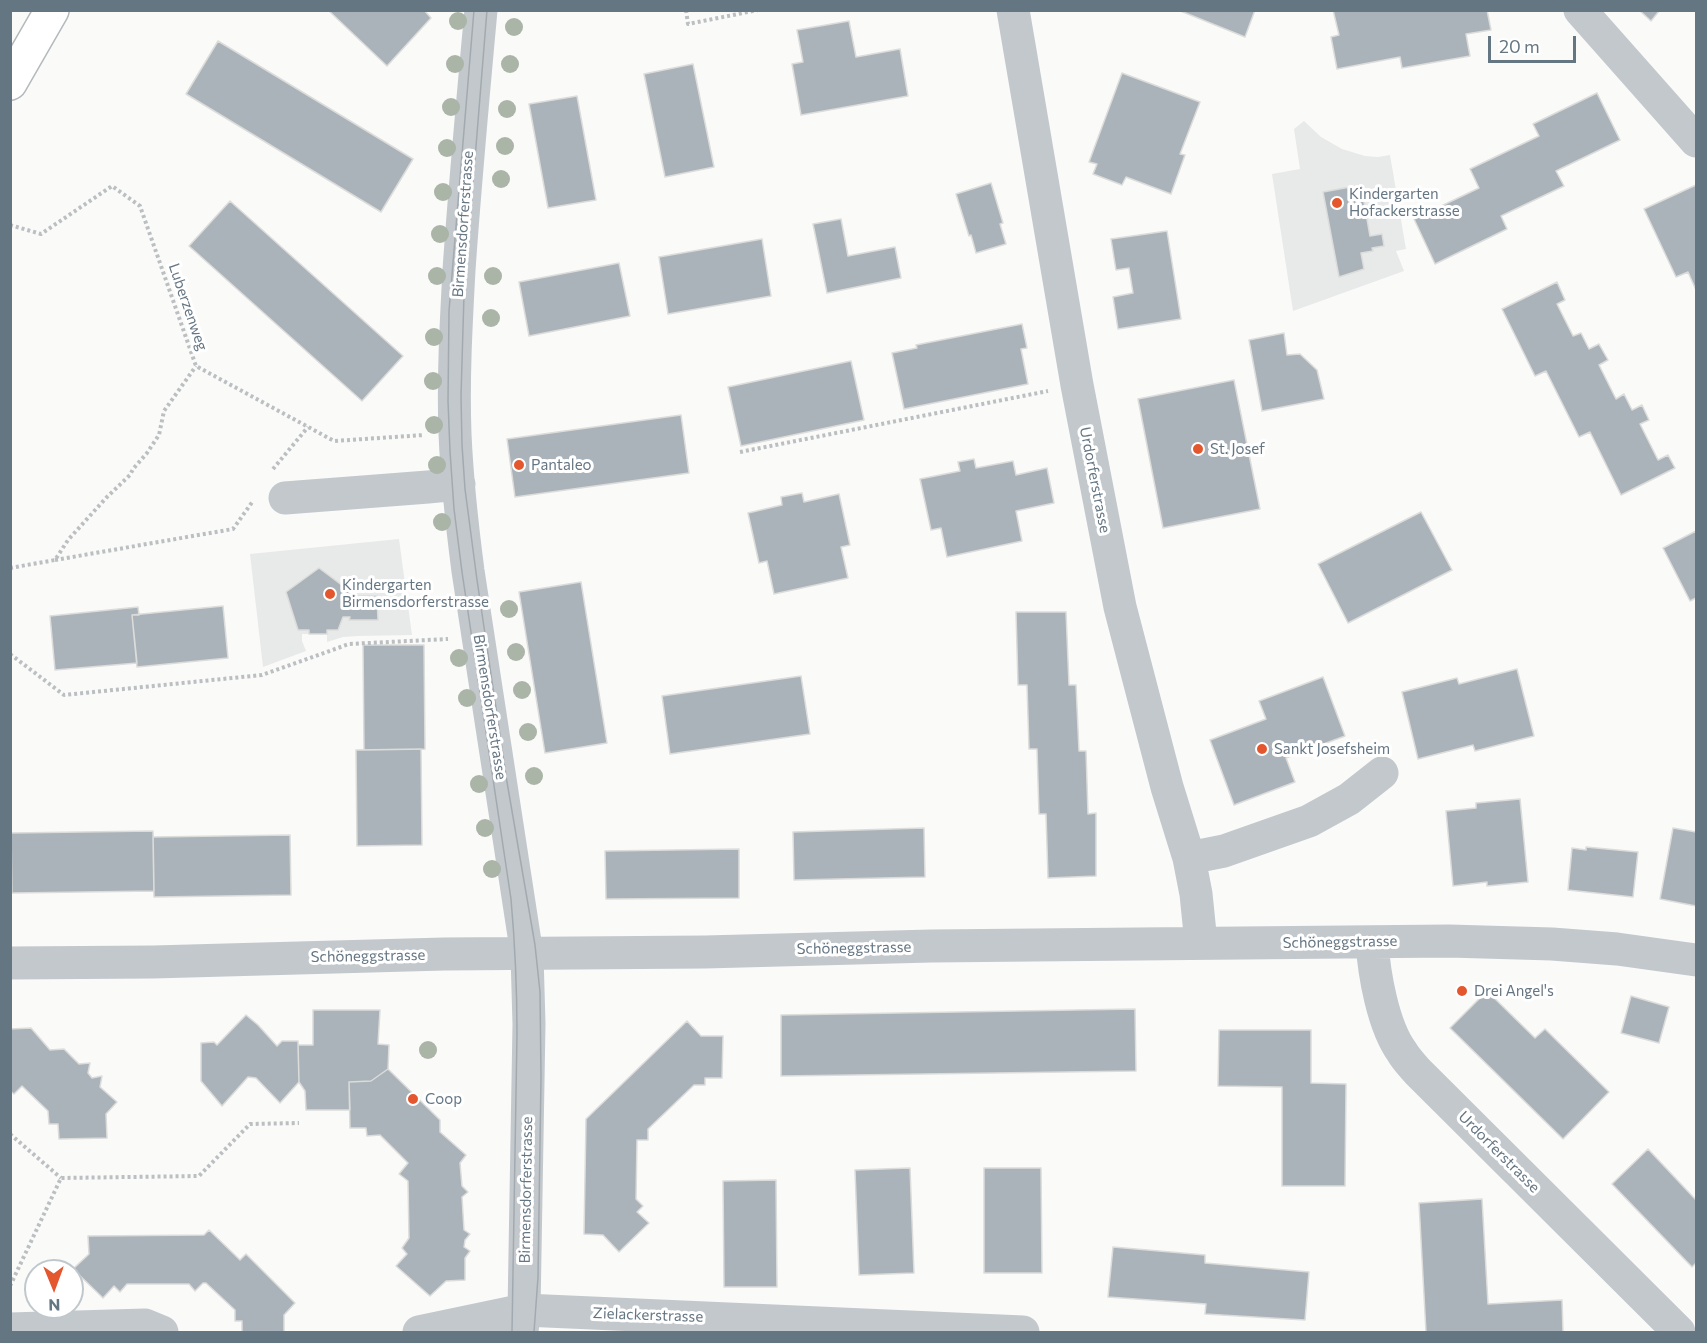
<!DOCTYPE html>
<html>
<head>
<meta charset="utf-8">
<style>
	body { margin:0 }
	#map { position:relative; width:1707px; height:1343px; overflow:hidden; background:#fafaf8; font-family:Commissioner,sans-serif }
	canvas { display:block }
	.frame { position:absolute; inset:0; border:12px solid #657683; pointer-events:none }
	.north { position:absolute; left:24px; top:1259px; width:60px; height:60px; box-sizing:border-box; background:#fff; border:2px solid #c1c8cd; border-radius:50%; rotate:179deg; font-size:16px; font-weight:700; line-height:24px; text-align:center; color:#657683 }
	.north::after { content:''; display:block; margin:auto; width:21px; height:27px; background:#e4572e; clip-path:polygon(50% 0,100% 100%,50% 72%,0 100%) }
	.scale { position:absolute; left:1488px; top:36px; width:88px; height:27px; box-sizing:border-box; border:3px solid #657683; border-top:0; padding-left:8px; font-size:18px; line-height:21px; white-space:nowrap; color:#657683; -webkit-text-stroke:4px #fff; paint-order:stroke }
</style>
</head>
<body>
<div id="map">
<canvas width="1707" height="1343"></canvas>
<div class="frame"></div>
<div class="north">N</div>
<div class="scale">20 m</div>
</div>
<script>
const context = document.querySelector('canvas').getContext('2d');
context.lineJoin = 'round';
function paint(path, color) {
  context.fillStyle = color;
  context.fill(path, 'evenodd');
}
function strokePath(path, color, width, dash) {
  context.strokeStyle = color;
  context.lineWidth = width;
  context.lineCap = dash ? 'butt' : 'round';
  context.setLineDash(dash || []);
  context.stroke(path);
}
function label(font, color, halo, rows, align = 'center') {
  context.font = font + ' Commissioner,sans-serif';
  context.lineWidth = 6;
  context.setLineDash([]);
  context.textBaseline = 'middle';
  context.strokeStyle = halo;
  context.fillStyle = color;
  for (const [text, x, y, turn = 0] of rows) {
    context.save();
    context.translate(x, y);
    context.rotate((+turn || 0) * Math.PI / 180);
    context.textAlign = isNaN(turn) ? turn : align;
    if (halo) context.strokeText(text, 0, 0);
    context.fillText(text, 0, 0);
    context.restore();
  }
}
paint(new Path2D(`
	M1304 121 1321 137 1342 149 1365 156 1378 157 1390 155 1406 249 1396 251 1404 271 1293 311 1272 174 1300 169 1294 129Z
	M399 539 412 635 358 636 343 637 327 642V634H302V641L306 651 263 667 250 554Z`), '#e8e9e9');
const building = new Path2D(`
	M328 10H424L431 18 387 66Z
	M1178 10H1255L1245 37Z
	M1333 10H1487L1491 30 1466 34 1470 56 1402 68 1400 57 1337 69 1331 37 1339 35Z
	M1639 10H1660L1651 21Z
	M849 21 856 57 900 49 908 96 801 115 792 64 803 62 797 30Z
	M218 41 413 159 381 212 186 94Z
	M693 64 714 167 665 177 644 74Z
	M1122 73 1200 102 1180 154 1185 155 1171 194 1126 177 1122 185 1093 174 1097 164 1089 162Z
	M1597 93 1620 140 1556 171 1564 186 1501 216 1507 229 1435 264 1414 219 1479 188 1470 169 1539 136 1533 124Z
	M577 96 596 200 548 208 529 104Z
	M991 183 1003 223 1000 224 1006 244 976 253 971 235 969 236 956 194Z
	M1361 185 1370 236 1382 234 1384 246 1372 248 1373 251 1361 253 1364 269 1339 277 1323 192Z
	M1696 185V290L1688 272 1676 277 1644 209Z
	M230 201 403 356 362 401 189 246Z
	M841 219 848 256 895 247 901 278 827 293 813 224Z
	M1167 231 1181 319 1118 329 1113 297 1133 293 1129 268 1116 270 1111 239Z
	M762 239 771 296 668 314 659 257Z
	M619 263 630 316 529 336 519 282Z
	M1557 282 1565 300 1557 304 1573 336 1581 333 1589 349 1599 344 1608 360 1599 365 1616 399 1624 394 1632 410 1642 405 1649 420 1640 424 1658 460 1668 455 1675 468 1621 495 1590 432 1579 437 1546 371 1535 376 1502 309Z
	M1022 324 1027 348 1021 349 1028 384 904 409 892 353 917 348 916 345Z
	M1284 333 1287 355 1300 354 1317 370 1324 399 1262 411 1249 340Z
	M851 361 864 420 741 446 728 387Z
	M1234 380 1260 509 1163 528 1138 399Z
	M681 415 689 473 515 497 507 439Z
	M974 459 976 468 1013 461 1016 475 1047 468 1054 503 1016 511 1022 541 947 557 941 528 931 530 920 479 960 471 958 462Z
	M802 493 804 502 839 494 850 545 841 547 848 578 774 594 767 561 759 563 748 513 782 505 781 497Z
	M1421 512 1452 570 1348 623 1318 564Z
	M1696 531V598L1690 601 1663 548Z
	M319 568 351 592 350 596H377L378 620H349L350 617H343L338 630H327V634H309V630H298L286 592Z
	M581 582 607 743 545 753 519 592Z
	M223 606 228 658 137 667 132 615Z
	M138 607 139 615H132L137 663 55 670 50 616Z
	M1016 612H1066L1069 685H1076L1079 751H1086L1088 814 1096 813V876L1048 878 1046 814H1039L1037 749H1029L1027 685H1018Z
	M363 645H424L425 749 364 750Z
	M1517 669 1534 736 1475 751 1473 745 1418 759 1402 692 1457 678 1459 684Z
	M801 676 810 734 670 754 662 696Z
	M1323 677 1345 736 1286 758 1295 782 1234 805 1210 740 1266 719 1259 701Z
	M421 749 422 845 357 846 356 750Z
	M1520 799 1528 882 1487 886V882L1453 886 1446 811 1476 808V803Z
	M924 828 925 877 794 880 793 832Z
	M1673 828 1696 832V906L1660 899Z
	M153 831 154 891 12 893 11 833Z
	M290 835 291 895 154 897 153 837Z
	M1586 847 1638 852 1633 897 1568 890 1572 848 1586 850Z
	M739 849V898L606 899 605 851Z
	M1487 991 1535 1038 1545 1029 1609 1092 1563 1139 1450 1028Z
	M1631 996 1669 1007 1659 1043 1621 1033Z
	M1135 1009 1136 1071 781 1076V1015Z
	M313 1010H380L378 1044 389 1045 388 1069 371 1081 349 1082 350 1110H306L305 1091 299 1082 298 1045H313Z
	M246 1015 258 1025 277 1046 282 1041H298L299 1082 280 1103 256 1078 248 1077 222 1106 201 1081V1043L214 1042 217 1045Z
	M687 1021 701 1036H723L722 1078H705V1085H694L648 1129V1140H637L636 1199 643 1206 637 1212 649 1223 619 1252 603 1235 584 1234 586 1119Z
	M31 1028 50 1050 64 1049 79 1064 90 1063 88 1073 92 1078 102 1076 100 1087 117 1102 106 1114 107 1138 59 1139 58 1124H49L48 1111 22 1086 14 1094 10 1091V1029Z
	M1219 1030H1311V1083L1346 1084 1345 1186H1282V1087L1218 1086Z
	M388 1069 440 1120V1132L466 1155 460 1163 462 1186 468 1192 462 1197 464 1230 470 1234 465 1240 464 1247 470 1251 465 1258V1280L446 1281 430 1296 396 1266 407 1254 402 1248 409 1238 408 1181 399 1174 408 1163 380 1135 367 1136 366 1128H350L349 1082 371 1081Z
	M1648 1149 1696 1200V1263L1692 1267 1612 1184Z
	M910 1168 914 1273 859 1275 855 1170Z
	M984 1168H1041L1042 1273H984Z
	M776 1180 777 1287H724L723 1181Z
	M1482 1199 1488 1304 1562 1300 1563 1332H1426L1419 1203Z
	M209 1230 240 1260 246 1254 295 1303 284 1315V1332H242V1321H235V1310L206 1283H203L195 1291 189 1284H127L120 1292 114 1286 103 1298 73 1269 89 1254 88 1236 204 1235Z
	M1113 1247 1205 1255V1263L1309 1272 1305 1320 1205 1314 1206 1304 1108 1297Z`);
paint(building, '#aab3b9');
strokePath(building, '#dcdcda', 1.5);
const highway = new Path2D(`
	M10 83 52 10`);
strokePath(highway, '#b4b9bd', 36);
strokePath(new Path2D(`
	M686 10 688 24 758 10
	M10 225 41 234 112 186 140 206 196 366 334 441 424 435
	M740 452 1048 391
	M273 469 308 427
	M55 560 233 529 253 501
	M10 568 55 560 68 540 106 498 130 475 133 469 147 453 159 435 164 411 196 366
	M10 654 64 695 262 675 349 644 448 639
	M10 1134 61 1178
	M10 1286 61 1178 199 1176 250 1124 299 1123`), '#bbbfc2', 4, [3, 3]);
strokePath(new Path2D(`
	M481 10C473 97 465 183 459 270 456 325 453 380 455 434 457 480 462 525 468 571L527 955 529 1024 524 1310 522 1332
	M1013 10 1077 385 1120 607 1167 787 1189 858 1196 894 1201 943
	M1580 10 1696 141
	M285 498 428 487 459 484
	M1189 858 1224 851 1309 821 1349 799 1382 773
	M1372 942C1374 974 1383 1026 1402 1052 1406 1059 1412 1065 1417 1071L1679 1332
	M10 963 153 962 444 954 705 952 931 946 1449 941 1552 944 1617 949 1696 960
	M10 1329 145 1325 162 1332
	M419 1332 524 1310 1023 1332`), '#c3c8cc', 33);
strokePath(highway, '#fff', 33);
strokePath(new Path2D(`
	M474 10 449 311 448 401 450 451 454 509 462 572 511 899C515 944 517 989 517 1034L512 1332
	M487 10 464 295 461 396 462 445 465 489 477 580 507 782 535 945 540 992 541 1077 538 1277 534 1332`), '#a2aab0', 1.5);
context.fillStyle = '#aab4a7';
for (const [x, y] of [
	[458,21],
	[514,27],
	[455,64],
	[510,64],
	[451,107],
	[507,109],
	[505,146],
	[447,148],
	[501,179],
	[443,192],
	[440,234],
	[437,276],
	[493,276],
	[491,318],
	[434,337],
	[433,381],
	[434,425],
	[437,465],
	[442,522],
	[509,609],
	[516,652],
	[459,658],
	[522,690],
	[467,698],
	[528,732],
	[534,776],
	[479,784],
	[485,828],
	[492,869],
	[428,1050]
]) {
  context.beginPath();
  context.arc(x, y, 9, 0, 2 * Math.PI);
  context.fill();
}
for (const [x, y, r, color] of [
	[1337,203,6,"#e4572e"],
	[1198,449,6,"#e4572e"],
	[519,465,6,"#e4572e"],
	[330,594,6,"#e4572e"],
	[1262,749,6,"#e4572e"],
	[1462,991,6,"#e4572e"],
	[413,1099,6,"#e4572e"]
]) {
  const dot = new Path2D();
  dot.arc(x, y, r, 0, 2 * Math.PI);
  context.fillStyle = color;
  context.fill(dot);
  strokePath(dot, '#fff', 2);
}
label('15px', '#657683', '#fff', [
	["Kindergarten",1349,194],
	["Hofackerstrasse",1349,211],
	["St. Josef",1210,449],
	["Pantaleo",531,465],
	["Kindergarten",342,585],
	["Birmensdorferstrasse",342,602],
	["Sankt Josefsheim",1274,749],
	["Drei Angel's",1474,991],
	["Coop",425,1099]
], 'left');
label('15px', '#657683', '#fff', [
	["Birmensdorferstrasse",463,224,-86],
	["Luberzenweg",188,307,71],
	["Urdorferstrasse",1095,480,79],
	["Birmensdorferstrasse",490,707,81],
	["Schöneggstrasse",1340,942,-1],
	["Schöneggstrasse",854,948,-1],
	["Schöneggstrasse",368,956,-1],
	["Urdorferstrasse",1499,1152,45],
	["Birmensdorferstrasse",526,1190,-89],
	["Zielackerstrasse",648,1315,2]
]);
</script>
</body>
</html>
